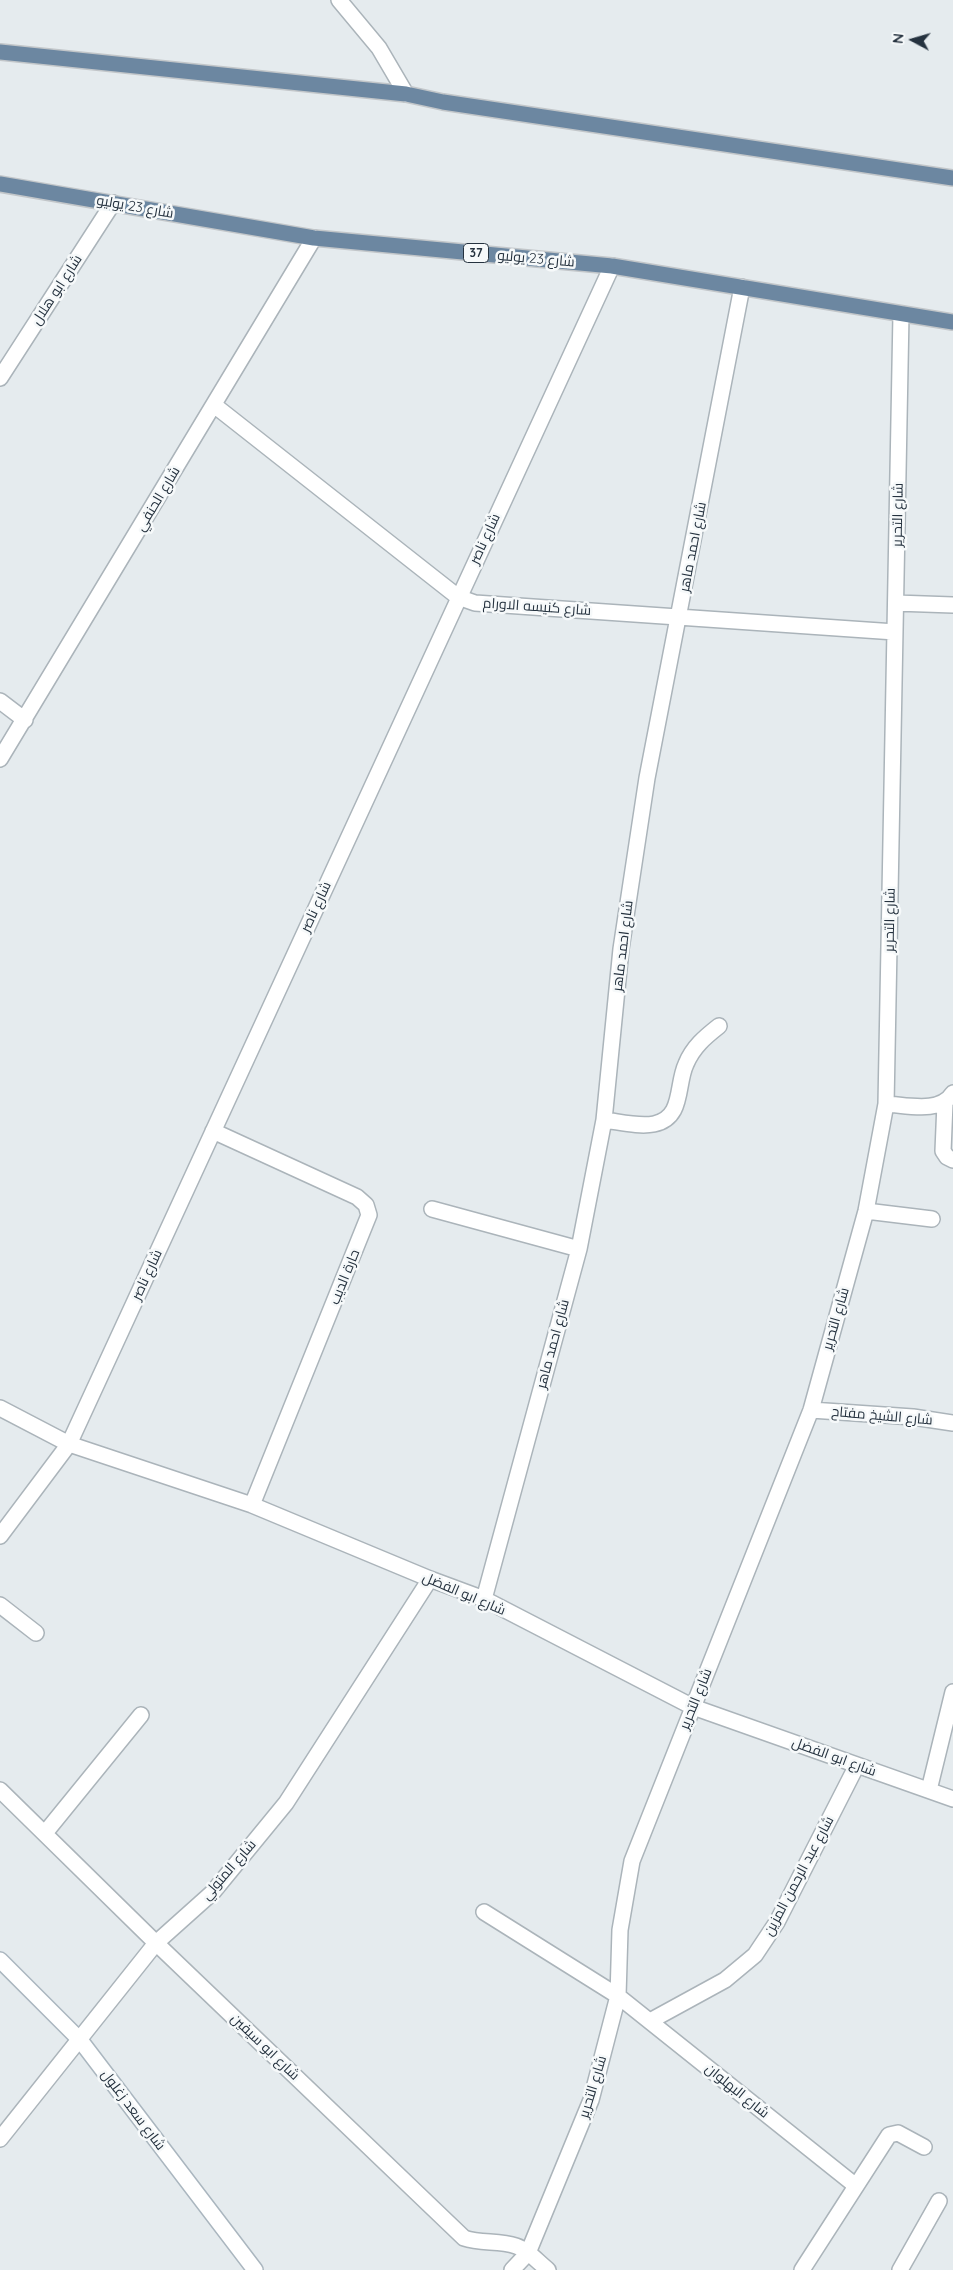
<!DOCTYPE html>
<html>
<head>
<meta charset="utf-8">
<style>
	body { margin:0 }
	#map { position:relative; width:953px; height:2270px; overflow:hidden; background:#e5ebee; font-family:Quicksand,sans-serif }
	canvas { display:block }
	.north { position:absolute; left:888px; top:15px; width:50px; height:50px; -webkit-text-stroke:4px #f6f9fa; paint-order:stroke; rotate:276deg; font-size:14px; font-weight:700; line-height:20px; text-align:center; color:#25323f }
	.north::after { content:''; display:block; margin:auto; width:18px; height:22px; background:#25323f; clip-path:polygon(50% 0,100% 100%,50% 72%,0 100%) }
</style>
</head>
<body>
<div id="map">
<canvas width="953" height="2270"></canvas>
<div class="north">N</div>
</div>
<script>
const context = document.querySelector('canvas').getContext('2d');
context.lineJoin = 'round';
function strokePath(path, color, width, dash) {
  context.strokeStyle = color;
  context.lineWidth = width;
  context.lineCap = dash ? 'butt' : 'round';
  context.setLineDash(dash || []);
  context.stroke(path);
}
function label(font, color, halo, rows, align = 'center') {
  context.font = font + ' Quicksand,Cairo,sans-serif';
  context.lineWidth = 5;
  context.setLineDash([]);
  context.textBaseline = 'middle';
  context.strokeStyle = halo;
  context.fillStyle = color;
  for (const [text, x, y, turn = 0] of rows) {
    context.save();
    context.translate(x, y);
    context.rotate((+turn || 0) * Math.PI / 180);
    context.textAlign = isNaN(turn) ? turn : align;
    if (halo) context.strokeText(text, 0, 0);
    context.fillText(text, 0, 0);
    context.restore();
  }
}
const street = new Path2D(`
	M339 0 379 48 406 94
	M0 378 113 203
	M214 405 458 597 475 603 895 632
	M896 603 953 605
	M0 701 25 720
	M0 759 314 238
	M945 1103 943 1151 947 1157 953 1160
	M886 1104C907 1105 940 1114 953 1093
	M604 1120C620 1122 639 1127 654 1124 684 1118 676 1085 686 1064 693 1047 705 1037 719 1026
	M213 1131 357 1197 366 1205 369 1215 252 1505
	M432 1209 579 1249
	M866 1211 932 1219
	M0 1408 69 1444 252 1505 430 1579 484 1599 693 1707 953 1799
	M811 1410 913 1417 953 1423
	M0 1536 69 1444 612 266
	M484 1599 579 1249 604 1120 621 949 647 778 742 287
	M0 1605 36 1633
	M0 1790 156 1943 464 2238C481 2244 499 2240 516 2246 528 2250 538 2262 548 2270
	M929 1790 953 1692
	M45 1833 141 1715
	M484 1912 618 1996 856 2186
	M650 2021 725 1980 755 1955 777 1922 857 1765
	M0 2139 156 1943 213 1892 286 1803 430 1579
	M512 2270 528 2253 591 2100 618 1996 620 1930 632 1861 811 1410 866 1211 886 1104 901 314
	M802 2270 889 2135 898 2133 924 2147
	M900 2270 939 2201`);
const secondary = new Path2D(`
	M0 1960 80 2040 255 2270`);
const primary = new Path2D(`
	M0 52 406 94 443 102 953 178
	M0 184 314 238 612 266 953 322`);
strokePath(street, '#abb4ba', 18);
strokePath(secondary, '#aab6bf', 18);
strokePath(primary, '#c2c6c9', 18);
strokePath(street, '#fff', 15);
strokePath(secondary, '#fff', 15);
strokePath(primary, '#6c87a1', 15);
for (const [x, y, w] of [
	[476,253,25]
]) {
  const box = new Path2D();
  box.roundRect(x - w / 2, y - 9.5, w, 19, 4);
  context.fillStyle = '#f6f9fa';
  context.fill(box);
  strokePath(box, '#25323f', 1);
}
label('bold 12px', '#25323f', null, [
	["37",476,253]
]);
label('14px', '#25323f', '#f6f9fa', [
	["شارع 23 يوليو",135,207,10],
	["شارع 23 يوليو",536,259,5],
	["شارع ابو هلال",57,290,-57],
	["شارع الحنفي",158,499,-59],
	["شارع التحرير",898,515,-89],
	["شارع ناصر",485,539,-65],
	["شارع احمد ماهر",693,547,-79],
	["شارع كنيسه الاورام",537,607,4],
	["شارع ناصر",316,907,-65],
	["شارع التحرير",890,920,-89],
	["شارع احمد ماهر",623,946,-83],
	["شارع ناصر",147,1275,-65],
	["حارة الديب",345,1277,-68],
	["شارع التحرير",836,1319,-74],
	["شارع احمد ماهر",553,1344,-75],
	["شارع الشيخ مفتاح",882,1416,5],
	["شارع ابو الفضل",464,1594,23],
	["شارع التحرير",696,1699,-68],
	["شارع ابو الفضل",834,1757,20],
	["شارع المتولي",229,1870,-49],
	["شارع عبد الرحمن المزين",799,1876,-62],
	["شارع ابو سيفين",265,2047,44],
	["شارع التحرير",593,2087,-73],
	["شارع البهلوان",737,2091,39],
	["شارع سعد زغلول",133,2110,53]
]);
</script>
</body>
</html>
